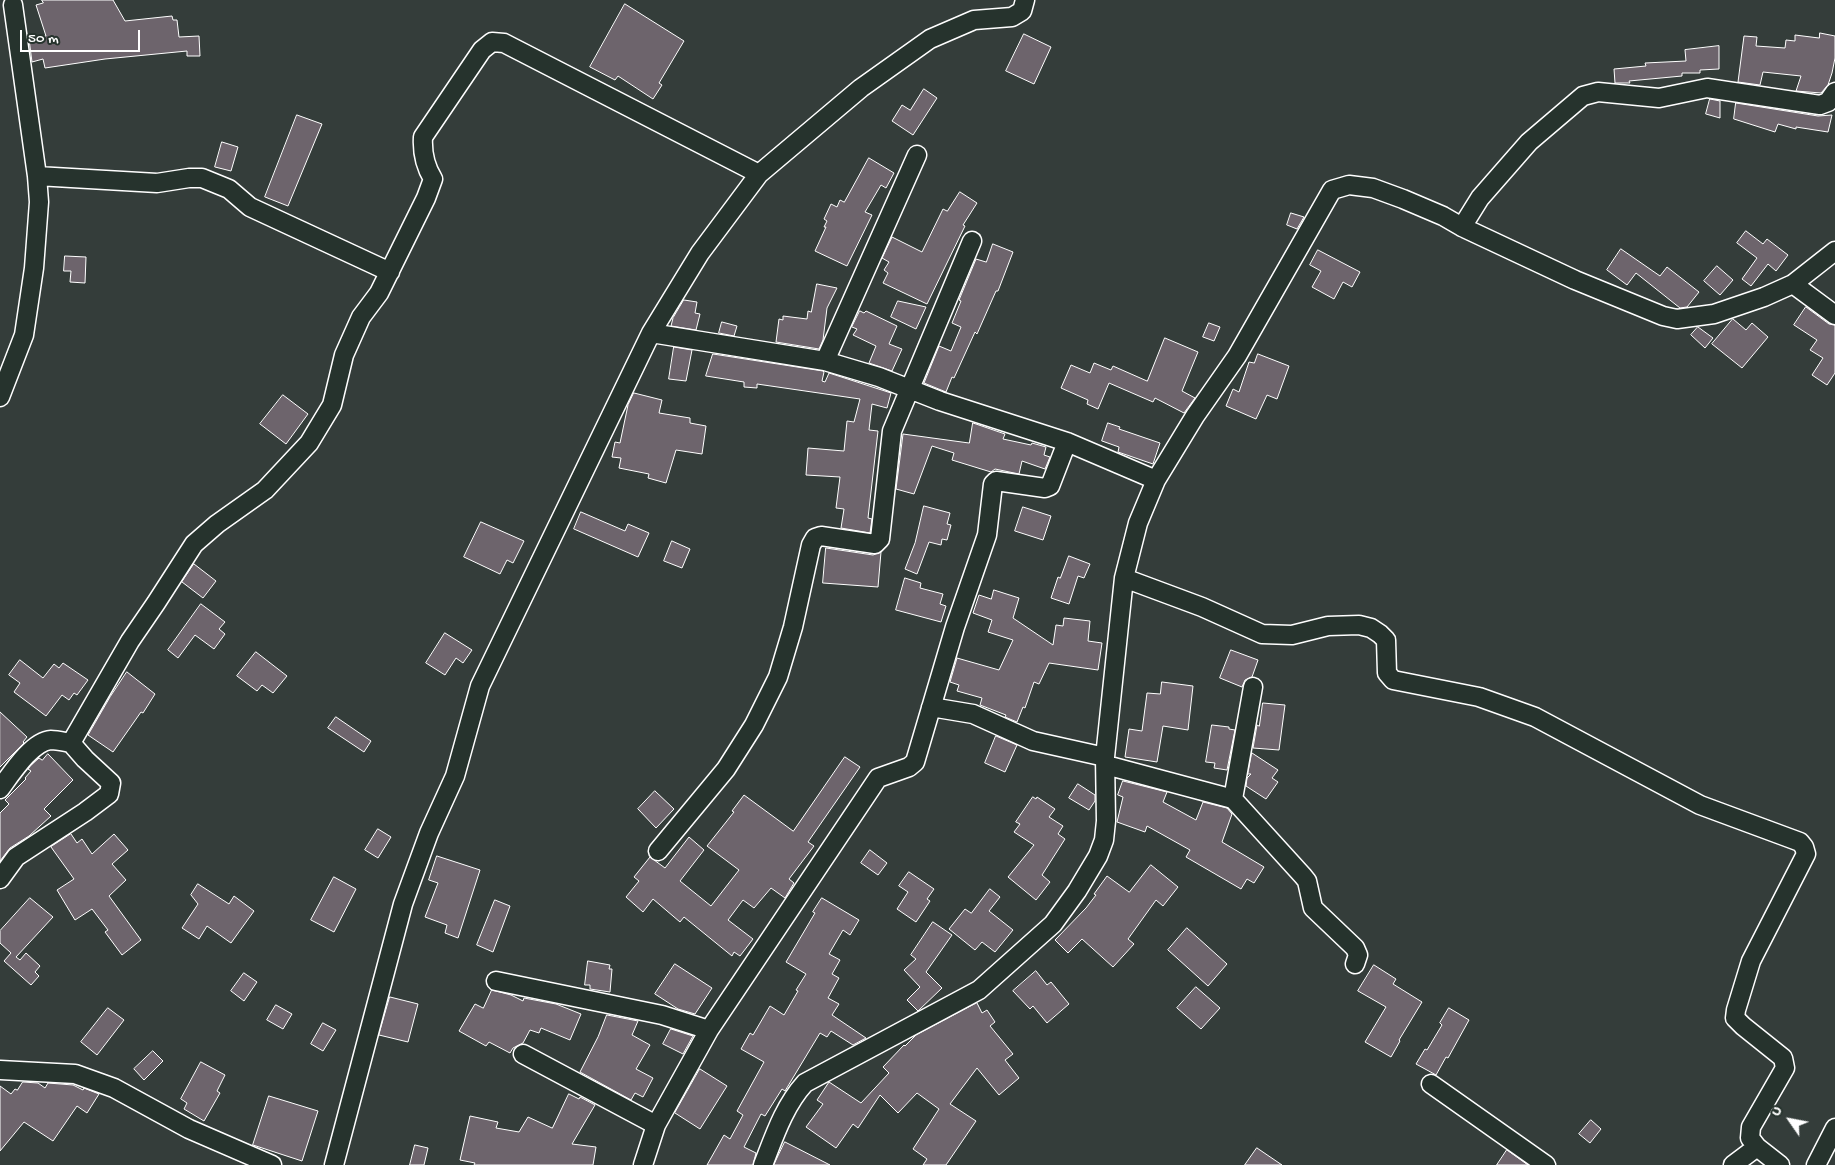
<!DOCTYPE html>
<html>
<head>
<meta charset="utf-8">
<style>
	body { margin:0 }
	#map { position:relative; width:1835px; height:1165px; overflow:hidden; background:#343d3a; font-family:"Gochi Hand",sans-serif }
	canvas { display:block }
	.north { position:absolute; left:1765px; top:1095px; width:50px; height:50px; -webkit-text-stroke:4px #26332d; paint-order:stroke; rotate:303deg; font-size:14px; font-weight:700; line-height:20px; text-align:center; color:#fff }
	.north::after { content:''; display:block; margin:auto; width:18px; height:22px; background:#fff; clip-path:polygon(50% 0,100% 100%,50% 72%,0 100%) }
	.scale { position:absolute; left:20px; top:30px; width:120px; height:22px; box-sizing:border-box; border:2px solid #fff; border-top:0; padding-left:6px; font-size:15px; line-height:18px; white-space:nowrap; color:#fff; -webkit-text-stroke:4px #26332d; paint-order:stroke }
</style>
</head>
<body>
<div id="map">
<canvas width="1835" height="1165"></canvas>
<div class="north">U</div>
<div class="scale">50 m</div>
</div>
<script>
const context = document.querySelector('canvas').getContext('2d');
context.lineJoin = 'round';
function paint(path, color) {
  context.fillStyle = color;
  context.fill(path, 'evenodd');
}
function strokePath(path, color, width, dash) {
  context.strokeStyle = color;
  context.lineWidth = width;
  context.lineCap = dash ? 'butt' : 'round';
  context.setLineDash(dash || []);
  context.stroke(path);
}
const building = new Path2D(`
	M42 0H113L125 21 172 16 173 20H177L179 37 199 36 200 56H187V51L105 59 45 68 43 59 32 62 29 39 46 36 36 5 43 3Z
	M625 4 684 41 659 83 662 85 653 99 618 76 615 80 590 67Z
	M1820 33 1835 36V58L1832 73 1828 85 1821 93 1796 91 1801 76 1763 72 1760 85 1738 82 1744 36 1757 37 1756 46 1785 48 1786 40 1795 41V35L1819 38Z
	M1024 34 1051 47 1034 84 1006 71Z
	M1719 46V69L1700 70V73H1682V76L1629 81 1630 83H1615L1614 69 1646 66 1645 63 1686 61 1685 50Z
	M924 89 937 98 913 135 892 121 902 105 910 110Z
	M1710 99 1720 101V118L1706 114Z
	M1736 103 1818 116 1832 115 1828 132 1796 127V129L1778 124 1775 132 1734 119Z
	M297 115 322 124 288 206 265 197Z
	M222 142 238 147 231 171 215 167Z
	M869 158 894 173 886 188 881 185 865 212 872 215 847 266 815 251 826 227H824L827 221 824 219 831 204 837 207 840 200 844 202Z
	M960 192 977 203 963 225 965 226 927 304 883 283 888 273 884 270 889 262 882 258 892 237 922 252 943 209 947 211Z
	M1291 213 1304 217 1297 229 1287 225Z
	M1746 231 1763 244 1767 239 1788 255 1776 271 1768 264 1751 286 1742 279 1757 258 1737 243Z
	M993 244 1013 252 998 291H996L977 334 975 332 954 378 952 377 946 392 924 383 939 346 951 351 961 327 952 323 961 301 959 300 976 259 986 262Z
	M1621 249 1660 276 1667 267 1699 292 1687 307 1680 308 1636 273 1627 285 1607 270Z
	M1318 250 1360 272 1352 287 1343 282 1334 299 1312 287 1321 271 1310 265Z
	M65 256 86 257 85 283 70 282 71 271H64Z
	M1717 266 1733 280 1720 295 1704 281Z
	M817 284 837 288 827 308 823 340 819 349 776 342 779 319 783 320V316L807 319 808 311 811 312Z
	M684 300 697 302 695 313 700 314 696 330 671 326 673 318Z
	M898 301 926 307 916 329 891 317Z
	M1806 307 1829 324 1835 325V373L1827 385 1812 375 1823 358 1810 350 1817 340 1794 325Z
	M860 311 864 313 866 311 897 326 889 344 902 349 892 371 869 363 876 346 853 335 857 329 852 327Z
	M1733 319 1746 330 1752 323 1768 337 1742 368 1712 344Z
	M722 322 737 326 734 336 719 333Z
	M1209 323 1220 327 1214 341 1203 337Z
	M1698 327 1713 338 1705 348 1691 335Z
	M1165 338 1198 352 1182 391 1195 398 1184 413 1155 398 1153 402 1109 383 1098 409 1087 404 1088 400 1061 388 1071 365 1090 373 1094 363 1111 370 1113 366 1147 381Z
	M674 347 692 350 686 381 669 379Z
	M713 354 823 371 824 372 822 381 825 382 829 373 891 393 887 408 872 404 869 430 878 431 868 518 872 519 870 533 841 528 844 509 836 508 840 477 806 475 808 448 844 451 847 421 854 422 860 399 757 384V388L744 387V382L706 376Z
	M1258 354 1289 366 1277 399 1267 395 1256 419 1226 406 1233 389 1239 392 1249 362 1254 363Z
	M634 393 662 400 659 413 690 418V423L706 426 702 454 676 450 666 483 648 478 649 474 619 468 621 458 612 457 615 442 620 443 628 405Z
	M283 395 308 414 286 444 260 424Z
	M973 423 1005 434 1003 439 1031 445 1032 443 1046 447 1044 455 1050 457 1045 469 1022 461 1019 474 995 469 991 472 952 460 954 453 932 446 914 494 896 489 903 434 969 443Z
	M1108 423 1120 427 1119 429 1160 443 1153 464 1118 452 1119 447 1102 441Z
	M924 506 950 513 947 524 951 525 947 540 942 539 941 545 929 542 917 574 905 569 915 543Z
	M1023 507 1051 516 1043 540 1015 531Z
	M581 512 625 531 628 524 649 533 638 557 574 529Z
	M481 522 524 541 513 563 507 560 500 574 464 557Z
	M672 541 690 549 682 568 664 561Z
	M826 548 873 555 881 552 878 587 823 583Z
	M1069 556 1090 564 1084 578 1078 576 1069 604 1051 598 1058 577 1060 578Z
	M194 564 216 581 203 598 182 582Z
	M905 578 921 583 920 588 943 594 940 604 946 606 941 622 896 610Z
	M994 590 1019 598 1013 618 1053 645 1056 625 1063 626 1064 618 1090 621 1088 641 1102 643 1098 670 1049 663 1039 684 1034 682 1025 708 1023 707 1017 722 1005 717 1006 715 980 705 982 698 957 691 959 685 950 682 957 658 999 670 1013 640 988 632 992 620 973 613 979 595 991 599Z
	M201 604 225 622 219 629 225 634 214 649 195 635 178 658 168 650Z
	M445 633 472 650 463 663 456 658 445 675 426 663Z
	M1231 650 1258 660 1252 677 1245 680 1242 687 1220 678Z
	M256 652 287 676 273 693 262 685 257 691 237 676Z
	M20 660 43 678 54 664 59 668 63 663 88 680 77 695 74 693 69 700 62 695 46 716 14 692 20 683 9 675Z
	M127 672 155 694 143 713 141 712 113 752 88 735 110 697Z
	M1162 682 1193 686 1188 730 1163 726 1157 762 1125 757 1129 729 1142 731 1147 693 1160 694Z
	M1263 703 1285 705 1279 750 1253 748 1257 725 1259 726Z
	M0 712 27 737 23 742 24 743 0 767Z
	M336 717 371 741 364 752 328 728Z
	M1212 725 1229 727V729L1235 730 1227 770 1214 768 1215 763 1206 762Z
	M996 736 1017 745 1005 772 985 763Z
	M1252 753 1278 770 1272 778 1278 782 1266 799 1246 786 1247 778 1251 774H1248Z
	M48 754 73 780 44 809 51 816 29 836 10 848 0 861V813L9 804 5 800 26 779 25 778 31 771 28 769 30 766 39 758 42 760Z
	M845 757 860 767 808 842 814 846 789 879 794 883 785 898 771 888 754 908 743 900 728 920 753 939 740 956 734 952 732 956 684 917 680 922 653 899 643 912 626 897 639 881 634 877 650 857 665 868 689 837 704 850 680 881 711 906 739 870 707 846 734 812 732 811 744 795 793 831Z
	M1123 781 1167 792 1163 802 1196 820 1203 802 1227 808 1232 814 1222 842 1264 867 1254 883 1247 879 1241 889 1186 857 1190 850 1147 826 1145 832 1117 822 1123 797 1118 795Z
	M1078 784 1095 795V801L1089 810 1069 798Z
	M655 791 674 809 656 828 638 809Z
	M1033 797 1036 799 1037 797 1055 809 1049 817 1063 826 1058 834 1065 839 1042 875 1050 882 1036 900 1008 877 1034 845 1014 832 1020 824 1016 822Z
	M378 829 391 837 378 858 365 850Z
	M71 834 77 843 82 839 92 854 114 834 128 850 112 864 126 880 109 896 141 940 122 955 105 932 108 930 92 909 75 920 57 890 74 879 51 847Z
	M870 850 887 863 878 875 861 863Z
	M437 856 480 870 458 938 445 933 447 925 425 917 438 883 429 880Z
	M1151 865 1178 887 1163 906 1156 900 1128 939 1134 944 1113 967 1082 939 1068 953 1055 940 1086 908 1096 895 1094 894 1107 876 1129 892Z
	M909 872 934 889 927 899 930 901 916 922 897 909 908 892 899 886Z
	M334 877 356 889 334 932 311 920Z
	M198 884 229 904 234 896 254 911 231 943 207 926 199 939 182 928 198 904 191 895Z
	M990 889 1000 897 989 911 1013 930 995 952 982 942 975 950 949 929 965 909 971 913Z
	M30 898 53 917 16 957 20 960 26 953 40 966 35 972 39 976 31 985 4 961 11 953 0 943V931Z
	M822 898 859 920 850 935 843 930 829 954 840 960 832 974 839 978 828 998 839 1004 832 1015 866 1038 853 1045 831 1031 827 1037 820 1033 785 1091 782 1089 765 1116 761 1114 744 1147 756 1153 753 1165H707L724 1135 730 1139 743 1115 737 1111 764 1062 741 1049 750 1033 753 1035 770 1006 784 1015 798 991 796 990 806 974 786 962 815 913 813 912Z
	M495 900 510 906 493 952 477 945Z
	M933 922 952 935 926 972 942 988 918 1011 907 1000 920 987 904 970 916 959 911 955Z
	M1187 928 1227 964 1208 986 1168 950Z
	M588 961 610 965 609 969H612L610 992 590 989V985H585Z
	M675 964 712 988 695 1014 678 1009 655 994Z
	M1374 965 1396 979 1393 984 1422 1002 1399 1040 1400 1041 1391 1057 1365 1042 1386 1007 1358 991Z
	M1036 971 1047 985 1051 982 1069 1004 1047 1023 1033 1006 1030 1009 1013 991Z
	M244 973 257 982 244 1001 231 991Z
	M1196 987 1220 1008 1201 1029 1177 1008Z
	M492 990 511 995 523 1001 524 998 556 1004 581 1014 570 1040 541 1028 539 1033 530 1030 523 1043 513 1048 510 1053 489 1042 486 1046 459 1031 475 1004 483 1008Z
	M390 997 418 1004 408 1042 379 1035Z
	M977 1003 982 1013 987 1010 995 1022 990 1026 1013 1054 1005 1060 1019 1078 999 1095 977 1068 950 1104 976 1121 946 1165H923L927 1159 913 1149 939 1109 917 1093 898 1113 880 1095 858 1128 853 1124 836 1148 806 1127 823 1104 817 1100 829 1082 861 1103 889 1073 883 1067 904 1045 905 1046 916 1035Z
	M276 1005 292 1014 283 1029 267 1020Z
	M108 1008 124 1020 97 1055 81 1042Z
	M1449 1008 1469 1020 1448 1058 1446 1057 1436 1075 1416 1064 1425 1049 1427 1050 1442 1025 1440 1023Z
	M607 1015 638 1021 632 1035 650 1045 636 1069 653 1078 643 1097 635 1093 631 1100 580 1072 598 1037Z
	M323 1023 336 1030 323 1051 311 1044Z
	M671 1029 693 1036 683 1054 663 1044Z
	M153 1051 163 1061 144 1080 134 1069Z
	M201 1062 225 1075 217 1091 220 1093 204 1121 184 1109 187 1103 181 1099Z
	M700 1069 727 1086 700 1129 675 1113Z
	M23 1082 38 1083 45 1088 48 1083 73 1085 83 1090 84 1088 99 1094 87 1113 77 1106 53 1141 24 1122 0 1151V1086L11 1094 15 1089 17 1090Z
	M569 1094 579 1099 580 1097 595 1105 572 1144 596 1147 593 1165H474L475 1163 460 1160 470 1116 498 1122 496 1128 519 1132 528 1117 552 1128Z
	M269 1096 318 1111 302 1161 253 1145Z
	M1591 1120 1601 1129 1590 1143 1579 1134Z
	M785 1142 830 1165H774Z
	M415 1145 428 1148 424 1165H410Z
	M1257 1148 1282 1165H1245Z
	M1507 1150 1528 1165H1497Z`);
paint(building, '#6d646c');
strokePath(building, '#fff', 1);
const minor = new Path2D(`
	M37 176 157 183 189 178H202L229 189 250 207 390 272
	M1462 227 1480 198 1529 142 1583 96 1598 92 1659 98 1707 88 1820 105 1828 102 1835 92
	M1793 284 1835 315
	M651 333 825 361 879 377 940 401 1067 442 1156 480 1138 523 1124 578 1105 757 1106 821 1104 840 1098 856 1077 891 1053 924 979 990 805 1083C784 1106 774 1137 763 1165
	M825 361 917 155
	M0 397 24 335 34 268 39 202 37 176 13 5
	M1156 480 1195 416 1237 356 1332 190 1349 185 1373 188 1403 199 1443 216 1462 227 1575 280 1663 316 1677 319 1714 314 1764 297 1793 284 1835 251
	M1124 578 1202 607 1262 634 1292 635 1328 626 1359 625 1371 628 1380 634 1386 640 1387 673 1393 680 1479 697 1535 717 1700 805 1800 842 1804 847 1806 854 1751 961 1736 1010 1735 1018 1743 1026 1783 1058 1785 1068 1751 1127 1750 1138 1757 1147 1780 1165
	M931 707 973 714 1033 741 1105 757
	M1106 765 1233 799 1303 876 1307 881 1313 908 1355 948 1358 955 1355 964
	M0 789C11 774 32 741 51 740 57 740 65 742 71 743
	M1233 799 1253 687
	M658 851 726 769 754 725 778 677 793 627 811 545 815 538 821 536 875 544 880 539 892 431 972 241
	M0 879 16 857 85 812 109 794 111 783 85 759 71 743 130 641 156 603 194 544 217 524 265 490 309 443 332 405 344 355 361 317 379 293 426 198 433 179C425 166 422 153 423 137L482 50 492 42 504 43 759 174
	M496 981 662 1015 709 1030
	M523 1054 656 1125
	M0 1070 75 1074 114 1088 189 1129 272 1165
	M1431 1084 1546 1165
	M334 1165 403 904 429 833 455 776 480 686 651 333 700 253 759 174 861 88 930 39 974 20 1012 17 1022 11 1025 0
	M643 1165 656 1125 709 1030 878 778 909 767 915 762 955 627 987 535 993 484 996 481 1045 488 1050 486 1067 442
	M1733 1165 1757 1147
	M1816 1165 1835 1128`);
strokePath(minor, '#fff', 21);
strokePath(minor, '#26332d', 18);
</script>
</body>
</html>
